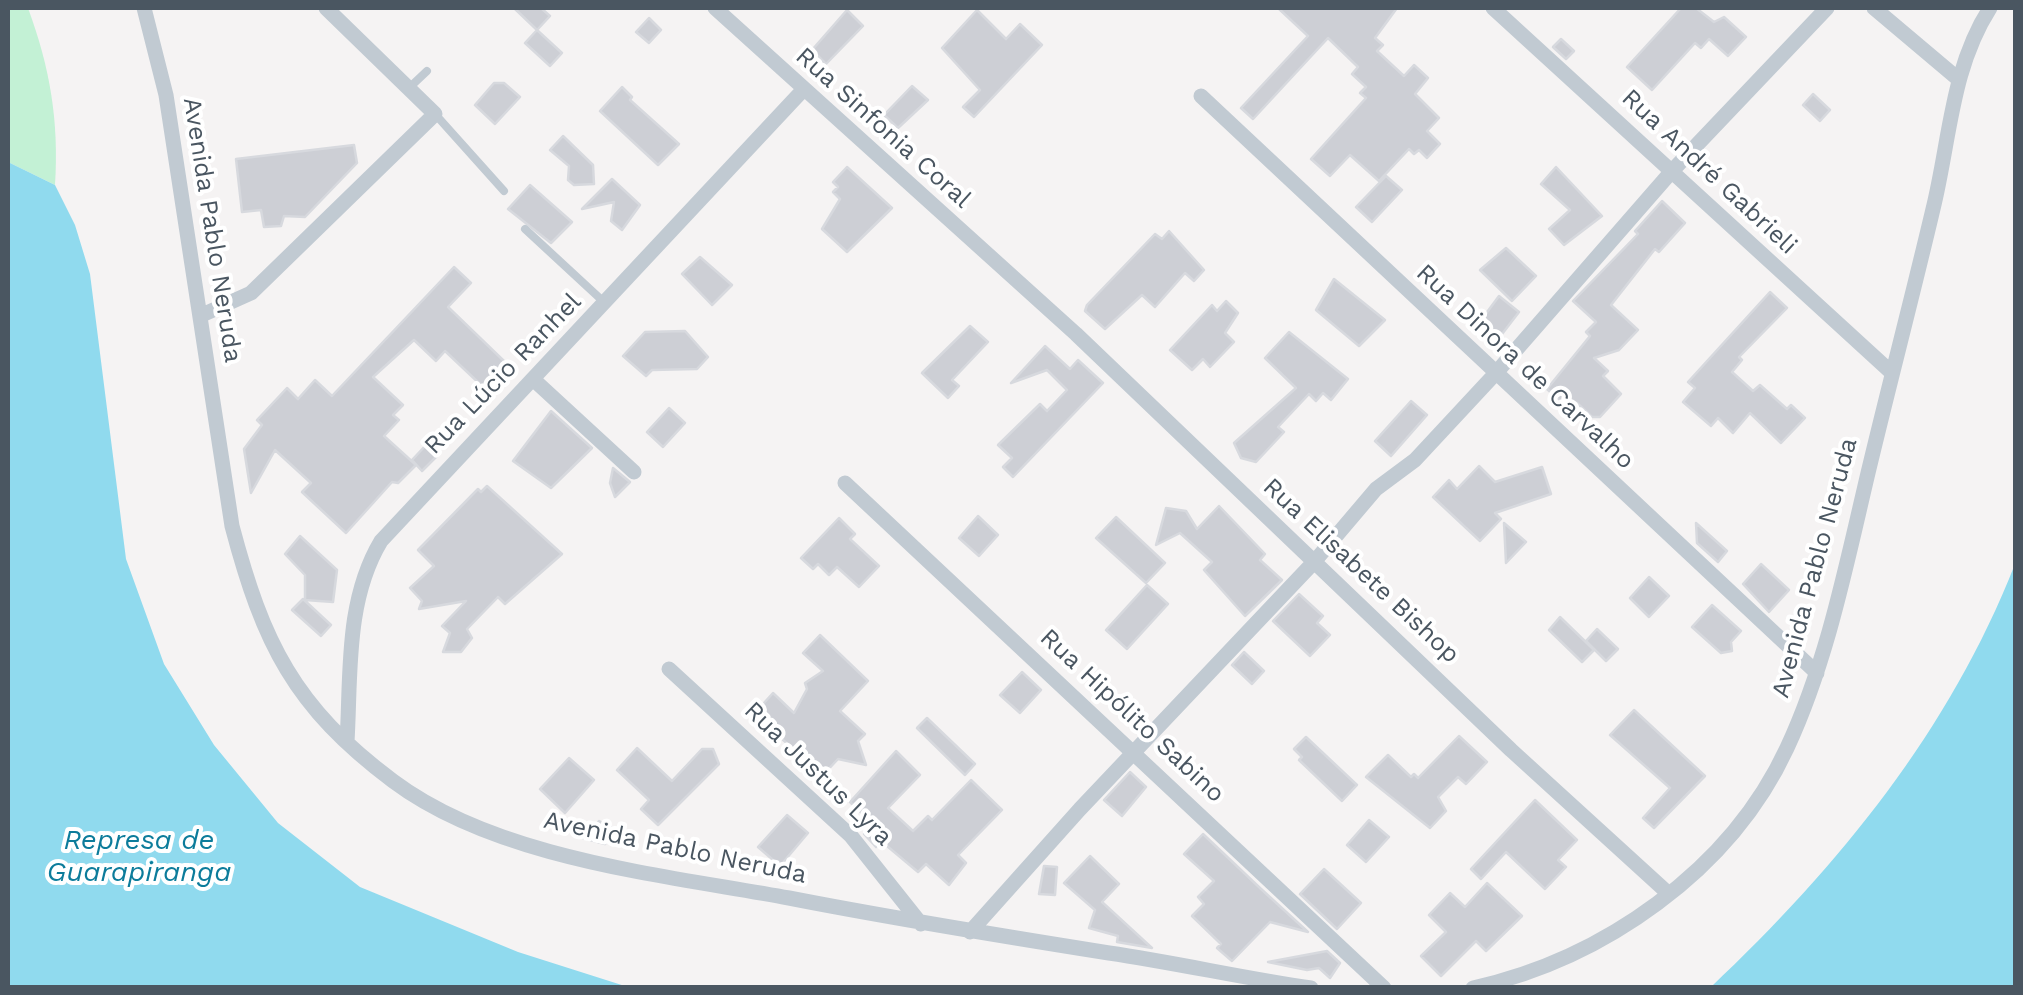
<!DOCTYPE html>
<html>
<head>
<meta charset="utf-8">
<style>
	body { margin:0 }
	#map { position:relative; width:2023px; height:995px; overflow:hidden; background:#f5f3f3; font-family:"Work Sans",sans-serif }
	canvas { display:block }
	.frame { position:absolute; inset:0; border:10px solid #4a5661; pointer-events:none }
</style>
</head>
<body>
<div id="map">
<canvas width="2023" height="995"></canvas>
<div class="frame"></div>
</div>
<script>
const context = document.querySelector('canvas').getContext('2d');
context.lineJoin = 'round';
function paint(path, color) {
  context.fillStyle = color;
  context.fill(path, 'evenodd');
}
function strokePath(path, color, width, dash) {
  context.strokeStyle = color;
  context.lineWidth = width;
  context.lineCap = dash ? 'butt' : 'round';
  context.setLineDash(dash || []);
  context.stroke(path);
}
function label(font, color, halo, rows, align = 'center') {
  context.font = font + ' "Work Sans",sans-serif';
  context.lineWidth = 8;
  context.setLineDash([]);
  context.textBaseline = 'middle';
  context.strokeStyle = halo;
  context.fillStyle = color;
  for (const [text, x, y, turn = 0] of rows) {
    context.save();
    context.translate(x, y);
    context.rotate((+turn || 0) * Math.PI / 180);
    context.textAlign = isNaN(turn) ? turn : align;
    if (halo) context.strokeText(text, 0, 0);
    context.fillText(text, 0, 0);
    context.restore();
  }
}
paint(new Path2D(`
	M8 8H28C50 68 59 120 55 185L8 162Z`), '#c3f1d5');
paint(new Path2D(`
	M8 162 55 185 75 225 90 274 126 559 164 664 214 745 278 823 360 887 518 952 628 987H8Z
	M2015 564V987H1711C1839 866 1950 730 2015 564Z`), '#90daee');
const building = new Path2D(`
	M514 8H541L550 16 537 30Z
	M1278 8H1397L1375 38 1383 45 1377 51 1404 76 1414 65 1428 78 1415 94 1439 118 1427 131 1440 144 1427 158 1419 150 1414 154 1409 149 1379 181 1350 155 1330 176 1311 159 1366 98 1360 93 1366 87 1352 74 1358 67 1328 38 1253 119 1241 108 1308 36Z
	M1681 8H1696L1714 22 1724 17 1746 37 1728 56 1709 39 1701 48 1695 43 1652 90 1627 67Z
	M847 10 863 26 826 64 812 50Z
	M977 10 1006 39 1020 24 1042 45 974 117 963 107 980 90 942 48Z
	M649 18 661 30 649 43 636 32Z
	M537 30 562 53 550 66 525 43Z
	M1561 39 1574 51 1566 59 1553 47Z
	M494 83H504L520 97 495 124 475 105Z
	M912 86 928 100 898 128 884 115Z
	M622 87 632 97 630 100 679 144 658 165 600 111Z
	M1813 94 1830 110 1820 121 1803 105Z
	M563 136 593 165 594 184 574 185 568 180 569 166 550 150Z
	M354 145 357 163 305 217 284 216 281 226 264 227 261 210 242 212 236 159Z
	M847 167 892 208 847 252 822 229 840 199 833 192 838 187 833 182Z
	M1556 167 1602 216 1564 245 1549 229 1570 210 1541 184Z
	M1386 176 1402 190 1372 222 1356 207Z
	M612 179 640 205 622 230 611 221 614 202 582 209Z
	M530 185 572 222 551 243 508 209Z
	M1662 201 1685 223 1659 252 1655 249 1611 305 1638 330 1619 350 1594 358 1608 371 1603 376 1621 394 1600 417H1592L1577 403 1571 411 1547 389 1590 336 1586 332 1596 322 1573 301 1638 234 1635 231Z
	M1169 231 1204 270 1194 281 1185 273 1155 307 1142 295 1105 329 1085 311 1087 305 1155 234 1162 239Z
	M1506 248 1536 276 1512 301 1480 270Z
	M700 257 732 285 712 305 682 274Z
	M454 267 471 283 448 307 505 362 482 386 445 351 436 361 414 340 373 377 403 405 393 415 399 420 384 436 416 465 398 483 392 482 346 533 302 492 311 483 275 450 251 493 244 449 262 425 257 420 287 388 298 399 315 380 332 396Z
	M1334 279 1385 320 1359 346 1316 310Z
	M1770 292 1787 308 1739 357 1742 360 1732 372 1753 391 1760 385 1787 409 1791 405 1805 418 1781 443 1750 413 1733 433 1718 418 1711 426 1683 402 1695 388 1688 382Z
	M1499 296 1519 312 1499 338 1479 323Z
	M1226 301 1238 313 1225 333 1234 342 1210 367 1203 359 1192 370 1170 350 1212 305 1217 311Z
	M970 326 988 342 952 380 959 386 948 398 922 373Z
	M685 331 708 357 697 369 652 370 646 376 623 356 645 332Z
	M1289 332 1348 379 1331 400 1323 393 1316 401 1309 394 1278 427 1284 432 1256 462 1241 458 1234 443 1296 388 1265 358Z
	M1045 346 1070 369 1078 360 1103 383 1013 477 1003 467 1012 458 998 445 1040 404 1047 411 1067 390 1047 370 1011 383Z
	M1411 401 1427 415 1391 456 1375 441Z
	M669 408 685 423 663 447 647 432Z
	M551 411 592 448 551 488 513 461Z
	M426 445 437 456 422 471 412 460Z
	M1479 466 1495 482 1542 467 1551 494 1495 513 1501 519 1480 541 1433 497 1449 480 1457 489Z
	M613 468 630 482 615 497 610 483Z
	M487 486 562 554 505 604 498 597 467 629 472 638 461 652H443L450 633 442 626 466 601 419 609 422 601 410 588 434 566 418 550 478 489 481 492Z
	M1219 506 1265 554 1260 560 1282 580 1245 616 1204 570 1212 562 1180 533 1156 545 1166 508 1186 511 1197 529Z
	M978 516 998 535 979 556 959 538Z
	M1116 517 1165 563 1146 583 1096 538Z
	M839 518 855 534 850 539 879 566 859 587 837 567 829 575 818 564 813 569 801 558Z
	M1504 523 1526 542 1506 563Z
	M1696 523 1727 551 1718 562 1697 543Z
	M300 536 337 570 333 602 305 600V575L285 554Z
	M1761 564 1789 590 1769 612 1743 584Z
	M1649 577 1669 596 1649 617 1630 598Z
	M1147 585 1168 604 1127 649 1106 630Z
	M1299 594 1323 616 1317 623 1330 635 1310 656 1273 621Z
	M303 599 331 625 321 636 292 610Z
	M1712 605 1741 631 1731 642 1732 651 1721 653 1692 627Z
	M1560 617 1594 650 1582 662 1549 630Z
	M1597 629 1618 649 1606 661 1586 641Z
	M820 635 868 681 840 711 865 734 858 741 866 765 838 759 824 774 753 715 773 693 794 713 807 689 805 683 823 671 803 653Z
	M1244 652 1264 671 1252 684 1232 665Z
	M1022 672 1041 690 1020 713 1000 695Z
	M1634 710 1705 776 1654 828 1643 818 1670 788 1610 735Z
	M927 718 975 764 965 775 917 728Z
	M1459 736 1487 762 1466 784 1458 777 1438 797 1446 811 1430 828 1366 777 1388 755 1411 777 1414 774 1418 778Z
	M1306 737 1357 785 1342 801 1299 760 1302 757 1294 749Z
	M637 748 672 781 702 749H713L719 764 658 825 641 809 649 800 617 770Z
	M896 751 920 775 888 808 913 831 928 816 932 820 971 780 1002 810 958 855 966 863 949 885 926 864 918 872 881 841 876 847 864 834 873 824 850 802Z
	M569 758 594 780 565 813 540 789Z
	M1130 772 1146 787 1122 816 1104 800Z
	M1535 800 1577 840 1558 860 1566 867 1545 889 1506 852 1481 879 1471 869Z
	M787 815 808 833 780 866 758 847Z
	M1369 820 1389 837 1366 862 1347 845Z
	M599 821 614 829 605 844 583 838Z
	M1203 834 1260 888 1308 932 1270 922 1232 961 1217 948 1221 944 1192 916 1204 904 1198 897 1214 881 1184 854Z
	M1090 856 1119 884 1102 902 1152 948 1117 942 1118 936 1089 928 1095 910 1064 883Z
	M1044 866 1057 867 1055 895 1039 894Z
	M1324 869 1361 903 1337 929 1300 894Z
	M1487 883 1522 916 1486 951 1476 941 1441 976 1421 956 1446 932 1429 915 1450 893 1465 907Z
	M1327 951 1340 963 1330 978 1319 968 1307 970 1268 962Z`);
paint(building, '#cdcfd5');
strokePath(building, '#d7d9de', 2.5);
strokePath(new Path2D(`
	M410 87 427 71
	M435 114 504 191
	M525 229 605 303`), '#c1cad2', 8);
strokePath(new Path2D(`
	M144 8 166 95 232 526C263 643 294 707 393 781 497 859 664 875 789 898 896 919 1002 936 1109 953 1177 963 1243 978 1311 988
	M715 8 1076 334 1511 750 1669 894
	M1493 8 1892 373
	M1874 8 1957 78
	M1201 96 1817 673
	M202 315 251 293 435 114 326 8
	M534 380 634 472
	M845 483 1384 988
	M669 669 851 836 921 924
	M347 742C351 675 345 601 381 541L803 90
	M970 932 1080 809 1314 562 1376 489 1415 460 1495 374 1672 171 1827 8
	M1473 988C1603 959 1730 871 1787 748 1827 662 1846 566 1868 473 1889 385 1912 298 1933 209 1950 140 1951 69 1990 8`), '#c1cad2', 15);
label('25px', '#4a5661', '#fff', [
	["Rua Sinfonia Coral",883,128,42],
	["Rua André Gabrieli",1709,172,43],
	["Avenida Pablo Neruda",212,230,81],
	["Rua Dinora de Carvalho",1525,367,43],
	["Rua Lúcio Ranhel",503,374,-46],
	["Avenida Pablo Neruda",1815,568,-75],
	["Rua Elisabete Bishop",1361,571,43],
	["Rua Hipólito Sabino",1132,716,43],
	["Rua Justus Lyra",818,774,44],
	["Avenida Pablo Neruda",675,848,12]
]);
label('italic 28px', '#0c7c9b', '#fff', [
	["Represa de",139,841],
	["Guarapiranga",139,873]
]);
</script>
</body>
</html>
